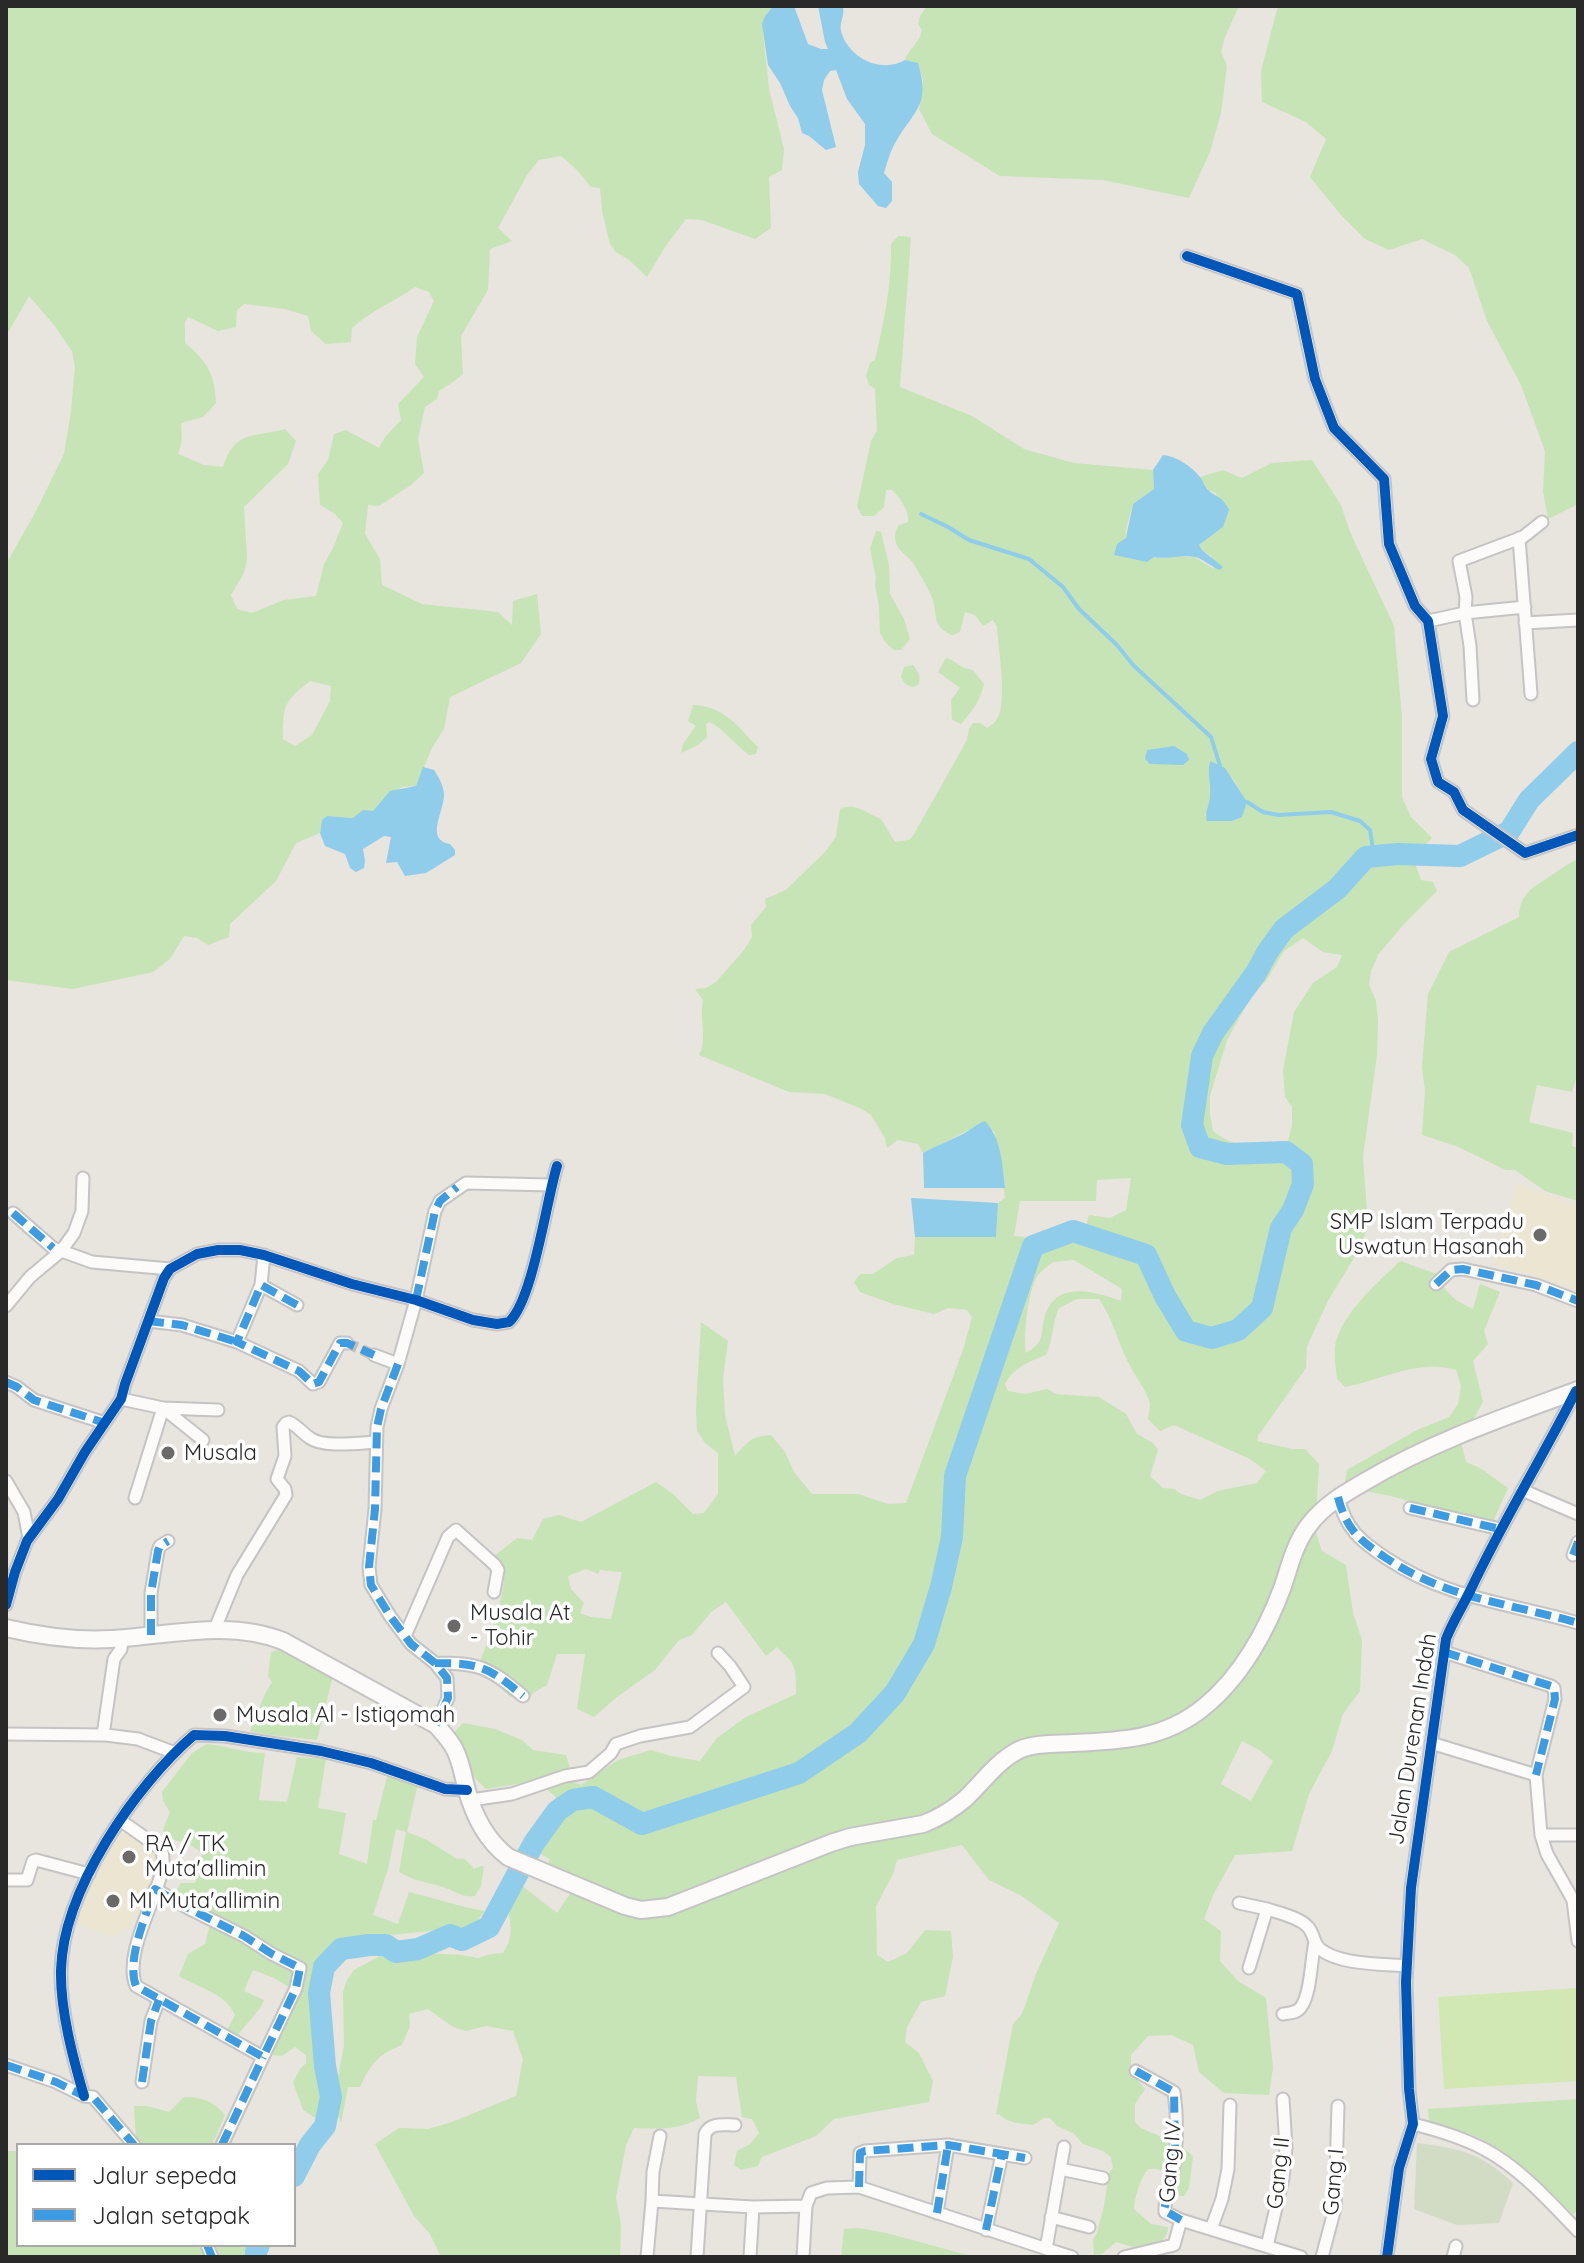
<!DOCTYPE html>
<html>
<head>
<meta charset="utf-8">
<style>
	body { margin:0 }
	#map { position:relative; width:1584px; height:2263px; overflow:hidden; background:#e8e4de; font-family:Quicksand,sans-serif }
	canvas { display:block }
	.frame { position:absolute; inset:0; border:8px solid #292929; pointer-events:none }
	.legend { position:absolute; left:16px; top:2143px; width:280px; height:104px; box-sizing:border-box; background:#fff; border:2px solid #a9a9a9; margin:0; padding:10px 14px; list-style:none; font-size:24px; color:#292929 }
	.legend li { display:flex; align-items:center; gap:16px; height:40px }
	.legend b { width:40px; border:2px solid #a9a9a9 }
</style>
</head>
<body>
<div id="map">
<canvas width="1584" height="2263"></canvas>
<div class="frame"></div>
<ul class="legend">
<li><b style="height:10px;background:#0057b8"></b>Jalur sepeda</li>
<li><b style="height:10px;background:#3d9ce1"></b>Jalan setapak</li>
</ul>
</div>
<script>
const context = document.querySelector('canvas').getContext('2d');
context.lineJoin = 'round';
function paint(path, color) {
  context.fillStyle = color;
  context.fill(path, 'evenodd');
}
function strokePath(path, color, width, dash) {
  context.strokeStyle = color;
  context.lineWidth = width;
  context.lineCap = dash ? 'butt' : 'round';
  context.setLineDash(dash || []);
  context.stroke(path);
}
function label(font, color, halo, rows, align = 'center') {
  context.font = font + ' Quicksand,sans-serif';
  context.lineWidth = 7;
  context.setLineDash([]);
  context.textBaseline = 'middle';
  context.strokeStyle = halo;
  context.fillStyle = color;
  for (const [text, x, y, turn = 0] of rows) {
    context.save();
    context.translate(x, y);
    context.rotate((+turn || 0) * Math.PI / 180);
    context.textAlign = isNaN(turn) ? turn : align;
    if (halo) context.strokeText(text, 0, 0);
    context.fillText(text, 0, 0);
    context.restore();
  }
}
paint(new Path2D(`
	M1517 1183 1578 1206V1290L1493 1263Z
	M123 1824 157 1848 162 1863 128 1929 113 1937 75 1922 99 1862Z`), '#ebe5d2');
paint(new Path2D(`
	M6 6H773L765 16 763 33 769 89 784 149 782 170 769 177 771 228 755 239 702 220 686 219 665 247 647 277 629 260 616 252 610 244 602 211 600 188 591 187 576 169 561 156 539 160 527 175 498 228 512 241 490 249 488 290 461 336 463 374 450 384 439 391 437 399 425 407 418 439 424 473 411 485 379 506 368 505 365 534 380 559 382 585 422 604 498 612 512 625 513 601 537 594 541 634 521 663 450 697 444 729 432 748 416 786 402 787 381 801 373 811 353 818 327 816 322 820 320 833 296 843 276 881 230 924 229 937 208 945 197 938 184 936 170 959 153 972 73 989 6 980V564L35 513 64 454 71 411 75 367 72 351 54 325 29 296 6 336ZM415 287 429 292 434 301 417 337 415 364 424 377 398 404 401 420 385 437 379 448 346 430 334 434 328 460 318 474 320 505 334 513 343 523 332 550 324 564 316 596 284 600 252 613 237 609 231 595 244 573 247 560 244 507 288 464 296 441 285 429C254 438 235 429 223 467L204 465 178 454 182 440 181 423 203 417 216 403C215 374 207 361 185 343V322L188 317 218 331 236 327 237 310 244 304 285 309 308 316 311 331 326 344 351 342 352 328C369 312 395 301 415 287ZM310 681 331 686 330 701 312 735 295 746 283 739C283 706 283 702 310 681Z
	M927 6H1239L1225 37 1221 52 1227 66 1221 113 1210 152 1189 198 1103 180 1000 176 932 134 919 109 923 80 918 63 905 60C909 48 920 43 922 30L918 24 920 16Z
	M1278 6H1578V504L1548 519 1543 491 1545 451 1521 385 1487 321 1469 268 1455 255 1422 239 1389 250 1365 239 1341 215 1310 177 1326 139 1306 122 1262 102 1261 71Z
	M898 236 911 237 900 387 972 416 1024 449 1074 463 1153 470 1154 489 1133 504C1131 515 1124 528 1126 539 1128 546 1133 554 1136 559L1147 562 1154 557C1168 560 1167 556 1177 556 1183 556 1187 558 1194 557L1214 569 1211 556 1202 550 1199 545 1223 527 1216 493 1208 490 1200 477 1223 470 1242 478 1272 463 1312 460 1341 505 1350 532 1394 626 1402 717V797L1411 817 1432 838 1423 847 1409 846 1421 880 1433 882 1437 891 1403 925 1378 955 1371 971 1369 985 1376 1001 1378 1021 1377 1055 1363 1157 1368 1226 1360 1248 1328 1301 1307 1346 1306 1368 1258 1436 1257 1441 1292 1449H1305L1319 1464 1315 1530 1322 1551 1346 1565 1353 1613 1362 1640 1360 1691 1343 1714 1332 1751 1309 1794 1292 1851 1235 1855 1213 1895 1204 1919 1221 1931 1220 1961 1238 1981 1266 1998 1273 2068 1269 2095 1224 2093 1199 2072 1193 2045 1171 2035 1148 2036 1131 2055V2073L1145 2089 1135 2104V2122L1141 2128 1180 2145 1193 2156 1189 2188 1184 2196H1179L1168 2172 1157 2169H1148C1140 2179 1135 2196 1134 2209L1151 2224 1168 2227C1168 2245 1146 2250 1129 2246 1125 2245 1121 2243 1116 2242L1102 2254 1094 2255 1093 2240 1097 2233 1104 2206 1109 2173 1113 2168 1111 2157 1103 2151 1083 2144 1073 2133 1057 2126 1050 2118H1044L1033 2125C1021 2123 1008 2124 999 2114L996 2115 1013 2024 1022 2014 1036 1974 1059 1923 1022 1896 989 1880 962 1845 897 1860 893 1874 876 1906 877 1955 888 1962 907 1953 925 1930 951 1931 953 1957 945 1996 921 2002 907 2027 905 2042 919 2053 933 2081 929 2102 834 2119 816 2136 762 2157 758 2166 741 2170 734 2165 737 2151 750 2144 759 2133 752 2119 742 2117 736 2077 698 2076 696 2101 700 2118C680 2130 657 2129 634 2128L626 2145 616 2197 621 2225 620 2257H441L430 2234 414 2216 375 2144 399 2128 428 2129 452 2122 516 2096 523 2059 513 2031 486 2026 466 2031 453 2027 428 2009 409 2014 410 2026 402 2045C377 2055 371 2064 360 2087H348L341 2123 336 2109V2087L344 2046 343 1992 347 1980 354 1970 380 1956 426 1953 461 1955 478 1958 491 1954 503 1953C515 1936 510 1922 507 1903L521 1885 557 1913 572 1891 545 1871 550 1859 522 1844 541 1821 556 1797 536 1781 486 1789 472 1775 453 1761 452 1735 463 1723 495 1729 522 1740 533 1750 566 1755 574 1782 581 1785 618 1760 651 1750 671 1756 700 1761 717 1738 746 1717 796 1694C796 1681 797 1666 788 1658 784 1654 780 1651 777 1647L766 1656 726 1602 711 1612 692 1635 679 1640 655 1670 617 1697 594 1717 577 1709 585 1654H557L547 1685 533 1693 530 1699 509 1696 496 1684 476 1672C484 1651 512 1585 502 1566 499 1562 496 1560 493 1557L517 1538 532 1540 543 1519 559 1515 581 1522 656 1482 673 1494 693 1514 704 1513 718 1494V1453L705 1443 697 1431 696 1408 701 1322 728 1341 723 1378 725 1415 735 1456C749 1441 749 1437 771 1435L785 1452 794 1472 812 1494H858L888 1504 906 1503 963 1350 972 1317 967 1310 948 1308 934 1314 893 1304 860 1292 854 1282 860 1274H873L897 1258 914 1255 915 1237H996L998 1203 1005 1198 994 1131 969 1130 923 1153 918 1144 898 1140 887 1148 885 1138 871 1115 862 1109 825 1094 789 1092 699 1055C708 1038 699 1021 703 1000L695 989 706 988 716 982 744 950 752 937 751 925 766 907 765 899 786 890 825 852 836 837 840 809C856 802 866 814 881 819L895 842 909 840 913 836 967 740 969 729 973 723H980L987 728C991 725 995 723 997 719 1008 702 998 648 997 627L993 620 983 626 975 615 965 612 960 632 952 635C930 625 939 616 932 598 929 589 918 571 913 563 908 556 899 552 896 543 894 536 895 531 899 525L908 522C910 512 899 496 892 490H886L884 507 874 516H862L857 506 871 441 877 431 875 389 869 385 866 376 870 363 875 360C884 321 892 284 891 244ZM1163 748 1173 763 1150 764 1147 750ZM1209 761C1224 768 1234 777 1240 792L1205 816 1210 799ZM1303 938 1323 952 1342 955 1337 967 1313 983 1294 1012 1283 1070 1285 1097 1292 1107V1125L1288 1142C1262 1149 1234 1149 1213 1131L1210 1114V1096L1227 1040 1252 995 1266 981 1284 951ZM1131 1178 1126 1210 1110 1218 1089 1215 1086 1226 1070 1227 1026 1242 1025 1237 1014 1236 1020 1201H1096L1097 1180ZM1074 1260 1122 1289 1121 1301C1097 1292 1056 1279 1045 1316 1039 1335 1047 1341 1026 1353 1023 1336 1028 1289 1038 1275 1042 1270 1048 1266 1053 1262ZM1077 1299H1099C1113 1319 1117 1340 1128 1362 1134 1374 1144 1387 1149 1400 1151 1406 1149 1413 1148 1419L1160 1431 1174 1425 1250 1459 1266 1471 1257 1483 1218 1491 1200 1500 1181 1494 1174 1489 1163 1488 1150 1476 1158 1450 1153 1443 1137 1434 1126 1414 1099 1397 1056 1394 1047 1389 1025 1394 1008 1391 1005 1384C1013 1368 1030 1361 1046 1355 1053 1340 1052 1324 1059 1308ZM586 1569 598 1574 600 1570 622 1572 611 1619 591 1617 580 1613 584 1603 571 1589 568 1576ZM1242 1741 1259 1750 1273 1761 1251 1801 1221 1784Z
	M876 531 881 532 889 565 890 594 904 619 910 639 901 650H894L886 643 880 633 879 606 875 585 876 578 870 549Z
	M946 658C959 662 957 667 973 670L984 684C980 701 972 712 961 724L952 720 951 700 960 688 938 672Z
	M913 665C918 672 922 677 918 685L913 687 905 684 901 677 904 667Z
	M693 705C727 707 736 726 758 747L756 754 749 755C734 744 725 730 710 722L706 724 707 737 698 745 681 753 683 744 696 726 688 721Z
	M1578 859V1072L1572 1092 1537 1085 1529 1122 1573 1133 1572 1146 1578 1148V1201L1545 1191 1515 1170H1506L1456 1146 1422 1135 1425 1091 1422 1067 1428 994 1449 952 1519 917C1519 895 1533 887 1549 877 1559 870 1567 864 1578 859Z
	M1400 1261 1437 1274C1445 1293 1454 1300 1473 1309L1480 1284 1500 1292 1484 1331 1488 1344 1473 1361 1483 1402 1461 1442 1466 1462 1480 1468 1508 1488 1492 1524 1391 1496 1344 1487 1347 1470 1417 1430 1449 1417 1458 1404 1461 1386 1456 1370C1417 1359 1383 1380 1345 1387L1337 1379C1336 1369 1334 1357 1335 1347 1340 1314 1378 1283 1400 1261Z
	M282 1649 333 1676 317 1740 269 1735 250 1731C258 1714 262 1697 272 1682L268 1676 271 1652Z
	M207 1744C227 1746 245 1753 265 1753L259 1800 287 1802 297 1757 326 1759 318 1808 346 1813 339 1854 367 1864 373 1820H376L388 1773 418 1783 407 1832 427 1840 457 1859H465L474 1869 481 1866 484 1867 481 1886 475 1896C463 1898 455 1891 443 1887 426 1882 415 1881 399 1872L406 1832 396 1829 388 1869 373 1915 398 1924 409 1892C435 1898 460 1907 485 1911L472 1927 378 1936 332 1947 325 1955 309 1987 313 2030 320 2063 322 2091 317 2119 303 2110 293 2082 300 2069 306 2063V2055L295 2047 282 2056 271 2055 296 2002 292 1989 274 1978 253 1970 244 1991 264 2000C258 2015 246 2022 238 2036L227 2030 235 2015C225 1992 198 1988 179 1976L188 1954 205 1944 213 1913 188 1905 175 1893 181 1883H195L201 1870 202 1853 188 1843 169 1839 163 1830 170 1812 163 1801 162 1792 192 1753Z
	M184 2097C201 2097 214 2101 225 2115L212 2145H141L136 2139 134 2106H147L169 2112Z
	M1578 2099V2210L1573 2214C1541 2185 1507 2146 1465 2132 1453 2128 1441 2126 1429 2122L1428 2109Z
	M6 2151H18V2245H253L248 2257H6Z
	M859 2228 886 2233 975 2257H841L844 2229Z`), '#c6e4b6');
paint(new Path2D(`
	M1417 2143C1462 2149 1479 2152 1513 2183L1499 2223 1457 2225 1414 2209Z`), '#d2dcc5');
paint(new Path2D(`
	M1578 1988V2081L1444 2089 1438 1997Z`), '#d1e8b3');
paint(new Path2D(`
	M773 6H794L808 44 821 49H828L825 42 818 6H843C845 16 839 23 841 31 848 58 881 74 905 60L918 63C931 106 914 110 895 143 890 152 887 163 884 173L892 182V201L886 208 878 206 859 184 858 172 865 145V124L847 99 836 70 830 71 824 80 822 90 836 147 826 150 809 136 802 133 798 118 790 106 780 83 768 65 762 24 765 16Z
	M1163 455C1176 456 1191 466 1200 477 1203 481 1204 485 1207 489 1216 498 1223 496 1229 510L1223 527 1199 545 1202 550 1223 567 1220 570C1211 567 1204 559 1195 557 1181 554 1168 560 1154 557L1147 562 1114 555 1117 544 1126 538C1128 526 1131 516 1133 504L1154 489 1153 470Z
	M1174 746 1187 754 1189 760 1183 765 1150 764 1145 759 1147 750Z
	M1210 761 1225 768 1247 802 1242 817 1232 821H1207C1204 811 1210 805 1210 795 1211 783 1207 773 1210 761Z
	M423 767 434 770C439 778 443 784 444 794 445 810 424 840 450 844L455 850V855L426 873 405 876 397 862 386 863 391 837 384 836 363 849 365 861 364 868 356 872 350 868 345 854 325 846 320 833 322 820 327 816 353 818 363 810 373 811 390 791 416 786Z
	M985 1121C1002 1140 1002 1164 1005 1188H924L923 1153C935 1146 949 1141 961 1135 970 1131 976 1124 985 1121Z
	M911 1198 998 1203 996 1237H915Z`), '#90cdeb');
strokePath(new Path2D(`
	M921 514 948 527 969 540 1029 559 1063 587 1079 609 1117 645 1133 665 1211 737 1220 766
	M1247 802 1263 812 1278 815 1331 812 1360 821 1370 830 1374 856`), '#90cdeb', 4);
strokePath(new Path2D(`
	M294 2176 310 2145 325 2126 331 2097 325 2066 319 1993 324 1967 341 1949 369 1945H386L396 1952 418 1949 450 1935 462 1940 489 1927 534 1843 557 1811 573 1800 593 1797 642 1824 799 1773 858 1733 895 1693 924 1644 941 1587 952 1537 955 1476 1033 1246 1073 1231 1146 1255 1165 1296 1186 1331 1212 1338 1238 1330 1262 1308 1281 1228 1293 1210 1303 1184 1302 1164 1286 1152 1227 1154 1200 1147 1192 1125 1202 1056 1213 1033 1256 973 1268 951 1284 929 1337 889 1366 857 1398 854 1460 856 1509 832 1529 800 1578 752
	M256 2257V2252L259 2245`), '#90cdeb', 22);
strokePath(new Path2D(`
	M347 1343 374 1355`), '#c2bfba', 11, [11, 5.5]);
const street = new Path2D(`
	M1187 256 1297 294 1315 379 1334 428 1384 479 1389 544 1415 606 1428 621 1443 716 1431 759 1438 782 1454 792 1463 810 1525 853 1578 835
	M1519 538 1531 694
	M1428 621 1465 613 1525 607
	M1525 623 1578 620
	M1473 700 1470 646 1465 613 1466 597 1459 561 1523 537 1542 522
	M13 1213 53 1248 92 1262 170 1269
	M1436 1284 1451 1270 1463 1269 1536 1285 1578 1301
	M261 1285 264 1255
	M297 1305 261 1285 237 1342 299 1371 313 1384 319 1382 340 1343H347
	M6 1306 30 1277 61 1251 74 1233 82 1211 83 1178
	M148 1321 182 1325 237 1342
	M374 1355 398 1364 416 1300 435 1211 440 1201 466 1183 551 1185
	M398 1364 381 1409 377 1427 375 1509 369 1567 371 1585 390 1616 411 1644 435 1663 447 1678 448 1698 436 1725
	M6 1382 17 1387 34 1400 105 1423
	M121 1399 163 1408 218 1410
	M6 1481 24 1512 29 1538
	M1522 1490 1578 1514
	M1338 1497C1346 1529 1359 1540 1386 1558 1447 1599 1509 1603 1578 1623
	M135 1498 163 1408 203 1440
	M1410 1508 1500 1529
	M1573 1555 1578 1542
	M6 1605 15 1572 27 1541 58 1499 85 1452 121 1399 125 1384 164 1278 170 1269 197 1254 218 1250H240L264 1255 352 1284 416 1300 473 1320 497 1324 509 1322C533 1300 546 1202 557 1166
	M214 1631 237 1575 286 1495 285 1489 277 1479 285 1456 283 1427 286 1423 289 1422C298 1426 302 1433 310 1438 323 1448 359 1443 376 1442
	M151 1635V1593L158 1551 160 1546 168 1541
	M405 1636 448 1537 456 1530 495 1565 498 1570 494 1592
	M1444 1652 1551 1686 1554 1688 1555 1699 1536 1775 1541 1835 1547 1854 1573 1900 1578 1941
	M435 1663C479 1663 489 1667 523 1696
	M6 1734 106 1735 138 1739 175 1753
	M103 1735 114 1659 121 1649 122 1638
	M1431 1743 1536 1775
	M471 1800 512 1794 565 1776 589 1772 611 1753 616 1744 640 1736 690 1727 744 1687 730 1666 718 1653
	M120 1820 161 1849C174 1877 120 1946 136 1986L263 2057 296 1988 300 1968 272 1954 244 1936 188 1908 155 1889
	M1541 1835H1578
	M6 1880H27L33 1861 36 1860 89 1874
	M1239 1903 1267 1909
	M1249 1968 1267 1909C1279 1913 1299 1917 1308 1927 1314 1933 1313 1943 1320 1949 1339 1965 1383 1964 1407 1966
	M1283 2014C1290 2013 1297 2013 1301 2007 1311 1994 1311 1959 1315 1942
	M6 2065 56 2082 84 2096 93 2097 134 2145
	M1136 2071 1174 2092C1178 2121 1177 2153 1171 2181 1169 2192 1164 2201 1165 2212L1181 2220 1301 2257
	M142 2082 151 2021 159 2000
	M84 2096C73 2058 60 2010 61 1970 63 1890 135 1786 194 1735L225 1736 321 1751 371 1763 445 1789 467 1790
	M1413 2124C1437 2130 1461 2137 1484 2149 1519 2167 1551 2203 1578 2231
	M222 2145 263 2057
	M1060 2169 1103 2178
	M859 2187 860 2153 865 2151 948 2145 1025 2158
	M652 2201 653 2172 660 2136
	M937 2213 948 2145
	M1051 2217 1089 2227
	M1211 2229 1222 2199 1228 2169 1230 2105
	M986 2230 1002 2154
	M207 2245 212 2257
	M1267 2246 1283 2178 1286 2148 1283 2099
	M1046 2249 1064 2147
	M1054 2256 1056 2252 1072 2257
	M647 2257 652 2201 753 2207 806 2206
	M697 2257 705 2134C710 2122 724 2125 735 2125
	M750 2257 753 2207
	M803 2257 806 2206 811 2193 827 2188 859 2187 1056 2252
	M1124 2257 1174 2245 1181 2220
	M1322 2257 1335 2208 1338 2106
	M1387 2257 1399 2168 1413 2124 1409 2089 1406 1982 1411 1888 1446 1639C1453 1621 1463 1606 1471 1589 1503 1521 1542 1458 1576 1391
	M1453 2257 1456 2246`);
const secondary = new Path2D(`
	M6 1628C40 1636 76 1641 111 1639 166 1636 229 1619 283 1641L436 1725C443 1733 451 1741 455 1750 461 1762 463 1775 466 1787 473 1814 486 1840 508 1857L625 1906 641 1910 668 1907 831 1843 850 1837 923 1824C939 1818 952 1810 965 1799 982 1783 997 1761 1019 1750 1035 1743 1055 1744 1073 1743 1122 1741 1165 1739 1204 1707 1241 1677 1267 1630 1283 1586 1290 1565 1295 1543 1309 1525 1324 1505 1345 1493 1366 1481 1433 1441 1505 1417 1578 1390`);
strokePath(street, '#c5c3c4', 15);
strokePath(secondary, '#c5c3c4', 20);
strokePath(street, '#fcfbfa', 11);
strokePath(secondary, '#fcfbfa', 16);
strokePath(new Path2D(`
	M13 1213 53 1248
	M1436 1284 1451 1270 1463 1269 1536 1285 1578 1301
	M416 1300 435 1211 440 1201 457 1187
	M297 1305 261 1285 237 1342 299 1371 313 1384 319 1382 340 1343H347L374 1355
	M148 1321 182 1325 237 1342
	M398 1364 381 1409 377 1427 375 1509 369 1567 371 1585 390 1616 411 1644 435 1663 447 1678 448 1698 436 1725
	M6 1382 17 1387 34 1400 105 1423
	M1338 1497C1346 1529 1359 1540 1386 1558 1447 1599 1509 1603 1578 1623
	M1410 1508 1500 1529
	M1573 1555 1578 1542
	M151 1635V1593L158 1551 160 1546 168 1541
	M1444 1652 1551 1686 1554 1688 1555 1699 1536 1775
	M435 1663C479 1663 489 1667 523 1696
	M155 1889 188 1908 244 1936 272 1954 300 1968 296 1988 263 2057 136 1986C126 1960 146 1915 155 1889Z
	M6 2065 56 2082 84 2096 93 2097 134 2145
	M1136 2071 1174 2092 1175 2153 1172 2181 1164 2210 1181 2220
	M142 2082 151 2021 159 2000
	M222 2145 263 2057
	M859 2187 860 2153 865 2151 948 2145 1025 2158
	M937 2213 948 2145
	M986 2230 1002 2154
	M207 2245 212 2257`), '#3d9ce1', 8, [16, 8]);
strokePath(new Path2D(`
	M1187 256 1297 294 1315 379 1334 428 1384 479 1389 544 1415 606 1428 621 1443 716 1431 759 1438 782 1454 792 1463 810 1525 853 1578 835
	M6 1605 15 1572 27 1541 58 1499 85 1452 121 1399 125 1384 164 1278 170 1269 197 1254 218 1250H240L264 1255 352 1284 416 1300 473 1320 497 1324 509 1322C533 1300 546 1202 557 1166
	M84 2096C73 2058 60 2010 61 1970 63 1890 135 1786 194 1735L225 1736 321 1751 371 1763 445 1789 467 1790
	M1387 2257 1399 2168 1413 2124 1409 2089 1406 1982 1411 1888 1446 1639C1453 1621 1463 1606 1471 1589 1503 1521 1542 1458 1576 1391`), '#0057b8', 10);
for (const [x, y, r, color] of [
	[1540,1235,8,"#6c6a68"],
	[168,1453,8,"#6c6a68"],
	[454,1626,8,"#6c6a68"],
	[220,1715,8,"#6c6a68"],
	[129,1857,8,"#6c6a68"],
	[113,1901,8,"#6c6a68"]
]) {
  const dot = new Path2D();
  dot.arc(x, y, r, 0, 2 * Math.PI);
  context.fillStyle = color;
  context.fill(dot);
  strokePath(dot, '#fff', 3);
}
label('22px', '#292929', '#fff', [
	["SMP Islam Terpadu",1524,1222,"right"],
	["Uswatun Hasanah",1524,1247,"right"],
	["Musala",184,1453],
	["Musala At",470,1613],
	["- Tohir",470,1638],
	["Musala Al - Istiqomah",236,1715],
	["RA / TK",145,1844],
	["Muta'allimin",145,1869],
	["MI Muta'allimin",129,1901]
], 'left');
label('22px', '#292929', '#fff', [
	["Jalan Durenan Indah",1413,1739,-81],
	["Gang IV",1171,2162,-85],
	["Gang II",1279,2173,-84],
	["Gang I",1334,2182,-85]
]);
</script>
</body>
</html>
